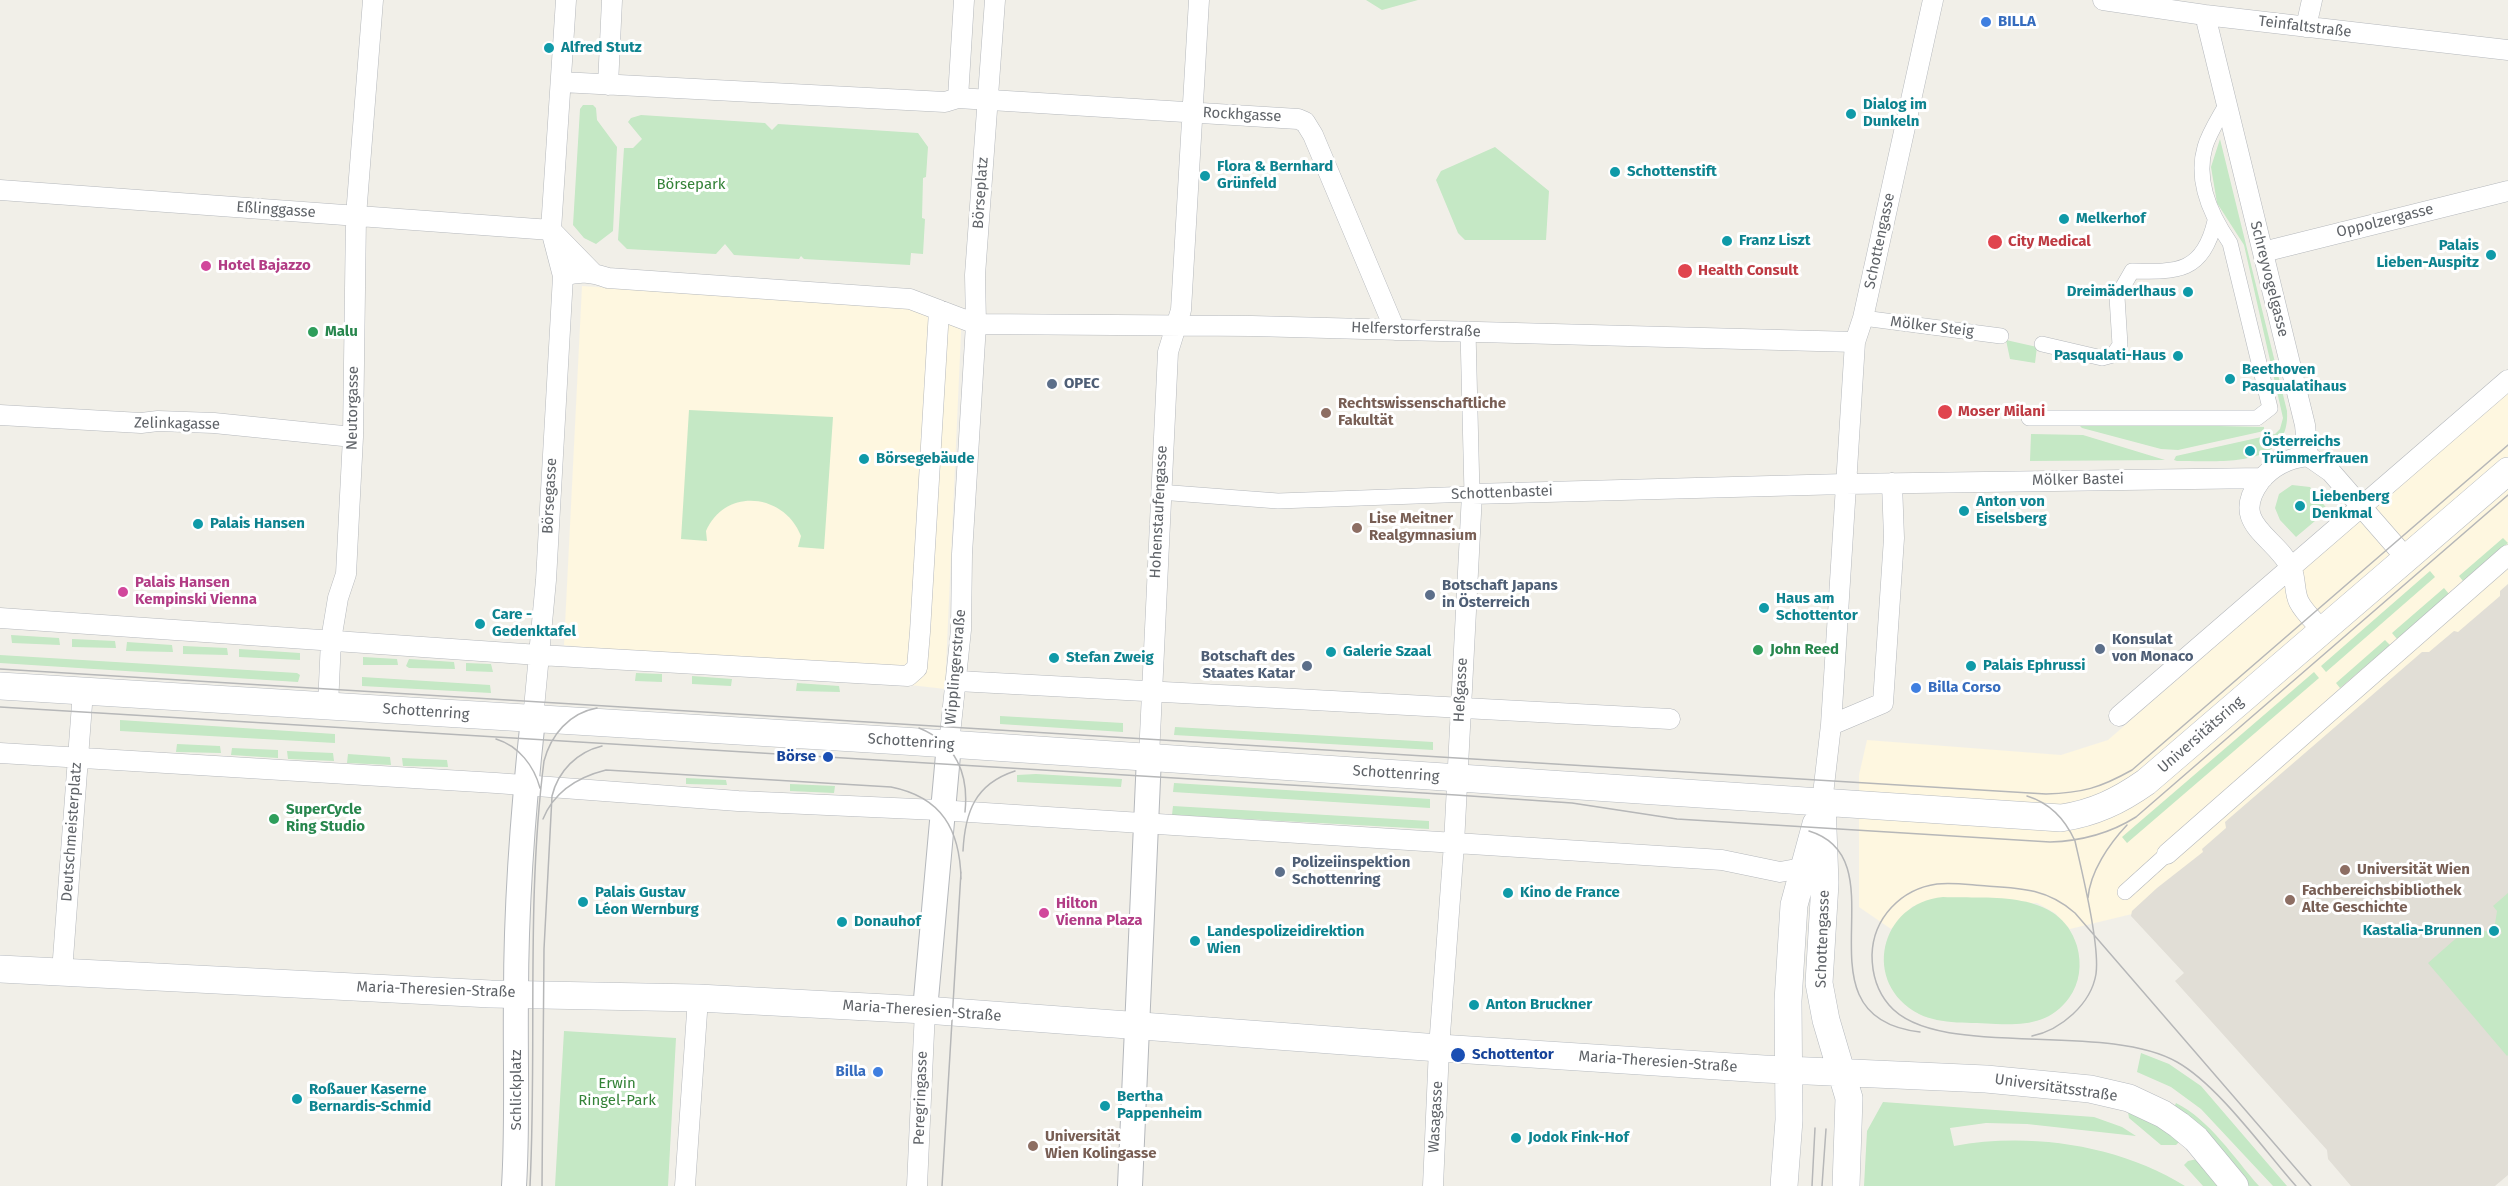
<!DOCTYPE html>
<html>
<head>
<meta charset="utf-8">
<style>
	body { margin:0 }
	canvas { display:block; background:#f1efe8 }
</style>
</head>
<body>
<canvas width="2508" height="1186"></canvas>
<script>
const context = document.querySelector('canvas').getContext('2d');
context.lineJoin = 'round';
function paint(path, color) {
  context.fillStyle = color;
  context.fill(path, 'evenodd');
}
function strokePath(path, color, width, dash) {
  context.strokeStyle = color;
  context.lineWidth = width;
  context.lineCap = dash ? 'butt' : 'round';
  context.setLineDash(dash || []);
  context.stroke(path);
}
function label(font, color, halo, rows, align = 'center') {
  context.font = font + ' "Fira Sans",sans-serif';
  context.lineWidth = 6;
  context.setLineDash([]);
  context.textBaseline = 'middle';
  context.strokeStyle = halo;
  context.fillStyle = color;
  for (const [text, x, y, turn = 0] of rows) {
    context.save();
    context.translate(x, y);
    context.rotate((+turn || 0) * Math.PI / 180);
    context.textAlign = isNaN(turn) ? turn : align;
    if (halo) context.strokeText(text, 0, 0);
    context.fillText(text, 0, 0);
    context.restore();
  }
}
paint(new Path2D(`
	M582 286 962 311 945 689 564 645Z
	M2508 392V1171L2334 1156 2188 974 2132 914 2070 929 2055 913 2037 903 1913 906 1891 929 1859 907V775L1867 740 2061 755 2108 740Z`), '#fef7e0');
paint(new Path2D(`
	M2508 584V1175L2495 1186H2351L2328 1159 2327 1150 2175 981 2184 973 2131 916 2132 911 2157 888 2203 852 2202 849 2226 828 2225 822 2422 652H2429L2454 631 2458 632 2500 596V591Z`), '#e1ded6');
paint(new Path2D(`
	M1366 0H1418L1382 10Z
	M583 105H593L596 108 597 120 617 147 613 231 596 244 584 238 573 225 580 109Z
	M641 115 765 123 772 130 778 124 918 133 928 147 926 177 923 178 922 218 925 219 923 254 911 253 910 265 804 259 801 256 799 259 734 255 725 244 716 254 627 249 618 240 624 148H633L642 139 628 122 631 118Z
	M2220 139 2287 411C2291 471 2216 460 2177 461L2174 460 2176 456 2275 434 2280 429 2283 418 2244 245 2217 203 2211 167Z
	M1495 147 1549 191 1546 240H1465L1458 233 1436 180 1441 171Z
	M2006 340 2037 347 2035 363 2010 359Z
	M689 410 833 417 824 549 798 547 801 536C785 494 726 486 706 531L707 541 681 539Z
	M2082 423 2264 427V431L2178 450 2161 449 2082 428 2079 425Z
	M2031 434 2083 435 2165 460 2030 461Z
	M2292 485 2310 487 2328 510 2296 537 2280 520 2275 508 2279 494Z
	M2503 538 2508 543 2463 581 2459 576Z
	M2430 571 2435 577 2326 672 2321 666Z
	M2444 588 2449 594 2397 639 2392 633Z
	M11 635 59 638 60 645 12 643Z
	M72 639 115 641 116 648 72 647Z
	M2385 640 2390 645 2340 688 2336 683Z
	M127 642 172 645 173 652 126 651Z
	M183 646 227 648 228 655 183 654Z
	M239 649 300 653V660L239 657Z
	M0 655 297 673 300 675 298 682 0 663Z
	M363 657 397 659 398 665H363Z
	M409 659 454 662 455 669 409 668 406 666Z
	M466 663 491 664 493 672 466 671Z
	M2314 672 2319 678 2127 843 2122 837Z
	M636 673 662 674V682L635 681Z
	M692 676 732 679 731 686 692 684Z
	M362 677 490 685 491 693 362 686Z
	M797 683 839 686 840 692 796 691Z
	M1000 716 1123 723V732L1000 724Z
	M120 720 335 734V743L120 731Z
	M1175 727 1433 742V750L1174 735Z
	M177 744 220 746 221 753 176 752Z
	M232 748 278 750V758L231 755Z
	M287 751 333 753 334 761 288 759Z
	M348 754 390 757 391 765 347 763Z
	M402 758 447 760 448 767 403 766Z
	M1036 774 1122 779 1121 787 1017 782V775Z
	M686 778 726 780 727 785 686 784Z
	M1174 783 1430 799V808L1173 792Z
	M790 784 835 786 834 793 790 791Z
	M1173 806 1429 821V829L1172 815Z
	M2508 893V1055L2507 1056 2428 963 2470 926 2475 930 2486 931 2494 939 2502 933 2495 924 2497 911 2493 906Z
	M1943 897C1991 899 2060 889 2077 946 2082 964 2080 983 2069 998 2050 1024 2024 1025 1996 1024 1972 1022 1941 1025 1919 1014 1861 984 1879 903 1943 897Z
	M564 1031 676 1038 668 1186H555Z
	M2141 1053 2169 1064 2201 1086 2287 1186H2273L2201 1109 2171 1087 2137 1072Z
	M1883 1102 2094 1117 2122 1127 2136 1136 2027 1124 1986 1123 1950 1128 1954 1146C2030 1132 2119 1145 2185 1186H1864L1867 1131Z
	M2176 1103C2210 1120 2234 1158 2259 1186H2244L2172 1112Z
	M2128 1112 2151 1121 2181 1140 2176 1145H2161L2129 1118Z
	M2202 1158 2226 1186H2203L2184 1165 2188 1161Z`), '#c5e8c5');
const pedestrian = new Path2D(`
	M1863 318 2001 336
	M2042 344 2102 358 2113 355 2120 345 2117 297 2132 271C2177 272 2203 273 2215 221
	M2029 418H2257L2270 408 2230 243C2212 217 2195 181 2205 147 2209 133 2219 118 2226 105
	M1159 492 1278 501 1472 494 1468 331
	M2125 892 2167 854`);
const minor = new Path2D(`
	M2103 0 2205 15 2508 50
	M2205 15 2305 425 2308 456
	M2306 27 2312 0
	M561 82 945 102 958 98 1298 119 1305 122 1313 135 1395 330
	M608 85 612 0
	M958 98 964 0
	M0 190 551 230 592 272
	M2263 252 2508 191
	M563 276C580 271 591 272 608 278L910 299 976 324 1252 326 1855 342
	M0 415 141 423 158 421 214 423 353 437
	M2308 456C2289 458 2272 466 2260 481 2228 525 2277 536 2292 570 2296 580 2294 592 2299 602 2304 612 2315 622 2322 630
	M2308 456 2331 472 2406 558
	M0 618 539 655 908 676 917 668 920 632 939 310
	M957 681 1670 719
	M328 706 331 640 338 598 346 574 353 437 356 216 373 0
	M2119 716 2508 380
	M533 719 546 580 563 276 551 230 566 0
	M1831 725 1883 703 1894 538 1892 483
	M949 744 961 630 962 554 976 324 975 275 995 0
	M0 753 496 783 738 801 938 810 1722 860 1780 872 1802 868
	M1149 757 1168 352 1181 310 1199 0
	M1822 803 1831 725 1855 342 1863 318 1933 0
	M2167 854 2508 555
	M62 972 83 691
	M685 1186 698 998
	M917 1186 925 1010
	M1433 1186 1439 1048 1454 844 1472 494 1845 484 2263 478`);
const tertiary = new Path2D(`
	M925 1010 949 744
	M514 1186C518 1122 515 1059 516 995 516 903 523 810 533 719
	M1130 1186 1149 757`);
const secondary = new Path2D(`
	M0 686 903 741 2061 818C2094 813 2119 801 2146 782L2508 471
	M1822 803 1825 883 1819 983 1826 1020 1849 1098 1846 1186
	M0 969 491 994 698 998 925 1010 1439 1048 1764 1069 1986 1079 2090 1089 2129 1098 2163 1114 2179 1125 2196 1139 2235 1186
	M1784 1186 1789 1120 1788 1001 1794 905 1816 824`);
strokePath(pedestrian, '#b5b8bc', 16);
strokePath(minor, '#b5b8bc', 21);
strokePath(tertiary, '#b5b8bc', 26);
strokePath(secondary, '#b6babf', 28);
strokePath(pedestrian, '#fff', 15);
strokePath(minor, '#fff', 20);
strokePath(tertiary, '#fff', 24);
strokePath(secondary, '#fff', 27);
strokePath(new Path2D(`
	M0 669 2046 794C2082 793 2100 788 2132 770L2508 445
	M0 707 1456 795 1572 803 1677 819 2050 842C2082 841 2109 834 2136 817L2508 495
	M919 728C956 743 969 774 965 812
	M496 739C519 746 534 766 540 788
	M2027 796C2050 803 2065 819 2075 841 2082 872 2100 945 2096 974 2091 1004 2061 1030 2032 1036
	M543 819C554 792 578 777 606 770L891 787C942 797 960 830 961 879
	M1809 831C1905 860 1789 1017 1920 1032
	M963 851C965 812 975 784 1015 771
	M2088 898C2090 872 2109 844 2127 825
	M530 1186C537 1045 526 902 544 761 551 735 569 713 597 708
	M542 1186 544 949 552 796C558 771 577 752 602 746
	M942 1186 961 872
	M1812 1186 1815 1128
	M1822 1186 1826 1129
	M2296 1186C2264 1150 2218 1085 2177 1062 2103 1020 1936 1061 1889 1005 1877 991 1872 973 1872 955 1873 918 1901 889 1937 884 1953 882 1970 885 1987 886 2021 888 2048 889 2075 913L2311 1186`), '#b6b7b8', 1.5);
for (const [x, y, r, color] of [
	[1986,22,6,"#3f7fe0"],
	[549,48,6,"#0f9aa8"],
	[1851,114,6,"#0f9aa8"],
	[1615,172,6,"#0f9aa8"],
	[1205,176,6,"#0f9aa8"],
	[2064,219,6,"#0f9aa8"],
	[1727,241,6,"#0f9aa8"],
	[1995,242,8,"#e0444e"],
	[2491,255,6,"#0f9aa8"],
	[206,266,6,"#d1479c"],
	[1685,271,8,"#e0444e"],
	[2188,292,6,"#0f9aa8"],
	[313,332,6,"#2e9e5b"],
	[2178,356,6,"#0f9aa8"],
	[2230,379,6,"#0f9aa8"],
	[1052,384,6,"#5c6f8a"],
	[1945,412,8,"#e0444e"],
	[1326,413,6,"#8d6e63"],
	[2250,451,6,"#0f9aa8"],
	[864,459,6,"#0f9aa8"],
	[2300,506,6,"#0f9aa8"],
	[1964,511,6,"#0f9aa8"],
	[198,524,6,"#0f9aa8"],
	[1357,528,6,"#8d6e63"],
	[123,592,6,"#d1479c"],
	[1430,595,6,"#5c6f8a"],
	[1764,608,6,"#0f9aa8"],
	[480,624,6,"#0f9aa8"],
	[2100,649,6,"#5c6f8a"],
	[1758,650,6,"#2e9e5b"],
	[1331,652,6,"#0f9aa8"],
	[1054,658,6,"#0f9aa8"],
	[1307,666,6,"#5c6f8a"],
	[1971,666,6,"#0f9aa8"],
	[1916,688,6,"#3f7fe0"],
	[828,757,6,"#1a4fb4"],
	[274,819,6,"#2e9e5b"],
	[2345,870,6,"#8d6e63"],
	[1280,872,6,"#5c6f8a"],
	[1508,893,6,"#0f9aa8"],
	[2290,900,6,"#8d6e63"],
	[583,902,6,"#0f9aa8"],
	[1044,913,6,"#d1479c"],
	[842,922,6,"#0f9aa8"],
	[2494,931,6,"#0f9aa8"],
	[1195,941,6,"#0f9aa8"],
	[1474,1005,6,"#0f9aa8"],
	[1458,1055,8,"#1a4fb4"],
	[878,1072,6,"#3f7fe0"],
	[297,1099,6,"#0f9aa8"],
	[1105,1106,6,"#0f9aa8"],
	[1516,1138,6,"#0f9aa8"],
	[1033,1146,6,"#8d6e63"]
]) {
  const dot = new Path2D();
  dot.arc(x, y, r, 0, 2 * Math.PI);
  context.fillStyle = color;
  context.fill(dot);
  strokePath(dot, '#fff', 2);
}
label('bold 15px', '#366cbe', '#fff', [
	["BILLA",1998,22],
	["Billa Corso",1928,688],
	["Billa",866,1072,"right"]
], 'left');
label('15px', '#5f6368', '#fff', [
	["Teinfaltstraße",2305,27,7],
	["Rockhgasse",1242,115,3],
	["Börseplatz",981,193,-86],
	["Eßlinggasse",276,210,4],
	["Oppolzergasse",2385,221,-14],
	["Schottengasse",1880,241,-78],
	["Schreyvogelgasse",2269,279,76],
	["Mölker Steig",1932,327,7],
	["Helferstorferstraße",1416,330,2],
	["Neutorgasse",353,408,-89],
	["Zelinkagasse",177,424,1],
	["Mölker Bastei",2078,480,-1],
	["Schottenbastei",1502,493,-2],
	["Börsegasse",550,496,-87],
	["Hohenstaufengasse",1159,512,-87],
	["Wipplingerstraße",956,667,-85],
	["Heßgasse",1461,690,-87],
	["Schottenring",426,712,4],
	["Universitätsring",2201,735,-41],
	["Schottenring",911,742,4],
	["Schottenring",1396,774,4],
	["Deutschmeisterplatz",72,832,-86],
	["Schottengasse",1823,939,-88],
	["Maria-Theresien-Straße",436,990,2],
	["Maria-Theresien-Straße",922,1011,4],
	["Maria-Theresien-Straße",1658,1062,4],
	["Universitätsstraße",2056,1088,8],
	["Schlickplatz",517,1090,-90],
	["Peregringasse",921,1098,-88],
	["Wasagasse",1436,1117,-87]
]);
label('bold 15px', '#0d838f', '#fff', [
	["Alfred Stutz",561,48],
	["Dialog im",1863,105],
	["Dunkeln",1863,122],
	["Flora & Bernhard",1217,167],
	["Grünfeld",1217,184],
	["Schottenstift",1627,172],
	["Melkerhof",2076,219],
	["Franz Liszt",1739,241],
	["Palais",2479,246,"right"],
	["Lieben-Auspitz",2479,263,"right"],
	["Dreimäderlhaus",2176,292,"right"],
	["Pasqualati-Haus",2166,356,"right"],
	["Beethoven",2242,370],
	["Pasqualatihaus",2242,387],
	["Österreichs",2262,442],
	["Trümmerfrauen",2262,459],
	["Börsegebäude",876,459],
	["Liebenberg",2312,497],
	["Denkmal",2312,514],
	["Anton von",1976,502],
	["Eiselsberg",1976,519],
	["Palais Hansen",210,524],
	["Haus am",1776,599],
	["Schottentor",1776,616],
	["Care -",492,615],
	["Gedenktafel",492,632],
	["Galerie Szaal",1343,652],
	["Stefan Zweig",1066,658],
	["Palais Ephrussi",1983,666],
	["Palais Gustav",595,893],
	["Léon Wernburg",595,910],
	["Kino de France",1520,893],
	["Donauhof",854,922],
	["Kastalia-Brunnen",2482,931,"right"],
	["Landespolizeidirektion",1207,932],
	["Wien",1207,949],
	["Anton Bruckner",1486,1005],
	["Roßauer Kaserne",309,1090],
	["Bernardis-Schmid",309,1107],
	["Bertha",1117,1097],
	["Pappenheim",1117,1114],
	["Jodok Fink-Hof",1528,1138]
], 'left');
label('15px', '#348238', '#fff', [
	["Börsepark",691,185],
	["Erwin",617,1084],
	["Ringel-Park",617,1101]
]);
label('bold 15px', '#be3a42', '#fff', [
	["City Medical",2008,242],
	["Health Consult",1698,271],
	["Moser Milani",1958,412]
], 'left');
label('bold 15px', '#b23c85', '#fff', [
	["Hotel Bajazzo",218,266],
	["Palais Hansen",135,583],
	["Kempinski Vienna",135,600],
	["Hilton",1056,904],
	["Vienna Plaza",1056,921]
], 'left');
label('bold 15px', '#27864d', '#fff', [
	["Malu",325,332],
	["John Reed",1770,650],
	["SuperCycle",286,810],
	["Ring Studio",286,827]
], 'left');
label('bold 15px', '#4e5e75', '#fff', [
	["OPEC",1064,384],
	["Botschaft Japans",1442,586],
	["in Österreich",1442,603],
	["Konsulat",2112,640],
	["von Monaco",2112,657],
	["Botschaft des",1295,657,"right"],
	["Staates Katar",1295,674,"right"],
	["Polizeiinspektion",1292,863],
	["Schottenring",1292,880]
], 'left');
label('bold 15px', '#785e54', '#fff', [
	["Rechtswissenschaftliche",1338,404],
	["Fakultät",1338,421],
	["Lise Meitner",1369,519],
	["Realgymnasium",1369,536],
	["Universität Wien",2357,870],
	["Fachbereichsbibliothek",2302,891],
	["Alte Geschichte",2302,908],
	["Universität",1045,1137],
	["Wien Kolingasse",1045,1154]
], 'left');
label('bold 15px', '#164399', '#fff', [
	["Börse",816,757],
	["Schottentor",1472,1055,"left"]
], 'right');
</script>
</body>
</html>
